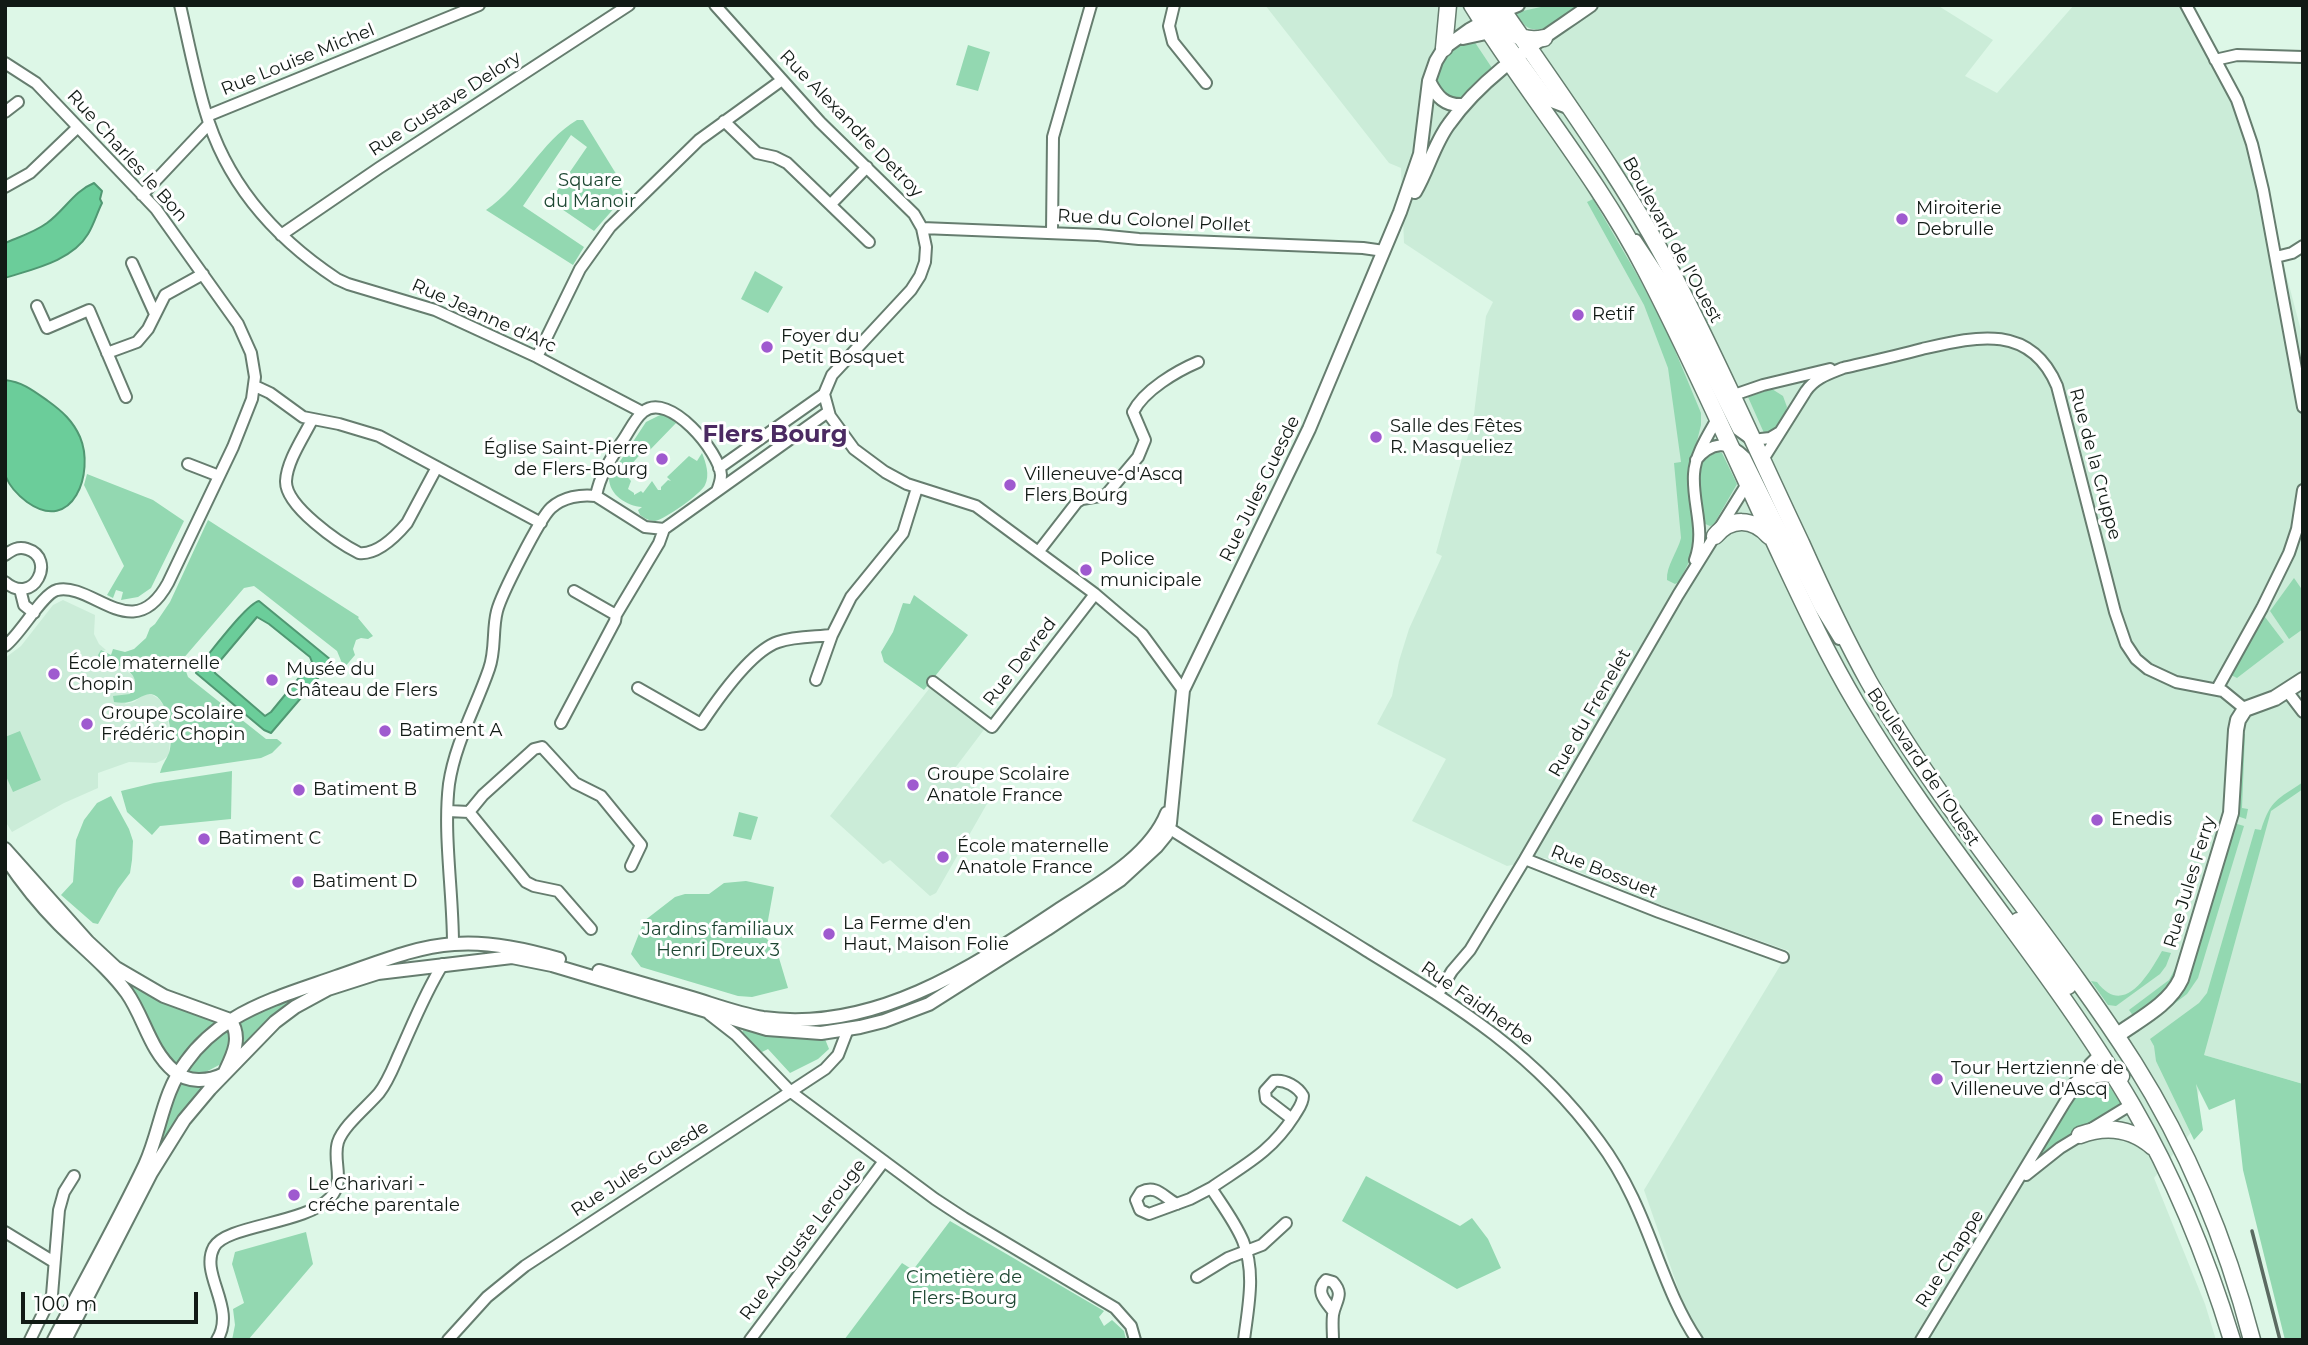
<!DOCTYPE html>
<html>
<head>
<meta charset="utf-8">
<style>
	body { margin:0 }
	#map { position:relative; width:2308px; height:1345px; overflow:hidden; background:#ddf7e7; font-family:Montserrat,sans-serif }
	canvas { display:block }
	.frame { position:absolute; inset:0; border:7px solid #111a15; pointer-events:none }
	.scale { position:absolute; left:21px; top:1292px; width:177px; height:32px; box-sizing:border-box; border:4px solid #111a15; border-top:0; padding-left:9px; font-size:21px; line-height:24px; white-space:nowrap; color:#111a15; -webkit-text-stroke:5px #fff; paint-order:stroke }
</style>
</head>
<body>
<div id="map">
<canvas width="2308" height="1345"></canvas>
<div class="frame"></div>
<div class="scale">100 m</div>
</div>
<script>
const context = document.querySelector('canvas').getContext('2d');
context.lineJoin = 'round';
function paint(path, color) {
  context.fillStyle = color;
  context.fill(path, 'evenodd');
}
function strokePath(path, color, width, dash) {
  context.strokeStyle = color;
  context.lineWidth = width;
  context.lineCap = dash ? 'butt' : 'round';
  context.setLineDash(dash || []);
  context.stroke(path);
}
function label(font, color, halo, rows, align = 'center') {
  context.font = font + ' Montserrat,sans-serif';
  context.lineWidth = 6;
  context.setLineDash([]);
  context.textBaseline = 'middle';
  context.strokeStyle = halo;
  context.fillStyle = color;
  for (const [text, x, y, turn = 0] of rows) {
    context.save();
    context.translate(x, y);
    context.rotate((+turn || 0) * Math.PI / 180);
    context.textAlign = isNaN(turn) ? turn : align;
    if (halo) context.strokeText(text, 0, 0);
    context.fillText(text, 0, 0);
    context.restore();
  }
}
paint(new Path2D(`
	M1265 5H1937L1993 40 1965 76 1997 93 2074 5H2180L2246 123 2303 338V1084L2204 1055 2193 1130 2154 1178 2205 1304 2216 1340H1696L1644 1190 1789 951 1671 909 1545 858 1507 866 1412 821 1446 759 1377 724 1392 696 1399 661 1409 629 1442 556 1436 553 1474 414 1486 316 1493 302 1404 243 1401 168 1389 163Z
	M63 600 95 615 94 634 99 644 106 650 101 651 99 662 101 665H117L134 676 136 681 135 688 125 704 134 702 145 694H151L159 699 167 710 170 739 169 755 163 760 156 763 129 762 98 773V788L64 803 12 832 5 821V658L21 646 53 605Z
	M932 685 986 727 955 768 988 802 936 893 930 896 890 860 883 864 830 816Z`), '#cbecd8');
paint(new Path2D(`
	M1550 5H1579C1567 14 1546 35 1529 28 1524 26 1520 19 1517 15L1518 12Z
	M1472 38 1492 68C1481 77 1467 96 1455 100L1443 94 1436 84C1440 60 1451 49 1472 38Z
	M968 45 990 52 978 91 956 85Z
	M577 120H583L618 177 624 197 594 231 550 201 587 147 571 135 523 206 584 247 573 265 486 210C522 186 541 141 577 120Z
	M1593 199 1639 278 1669 336 1701 413V425L1689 473 1696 537 1694 552 1679 582 1675 584 1667 580C1666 566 1678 551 1681 538L1674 463 1681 462 1668 368 1644 305 1587 202Z
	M755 271 783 287 768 313 741 299Z
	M1772 389 1783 396 1787 407C1784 419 1777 431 1764 433L1748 397Z
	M664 413 678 421 646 454 643 451 624 473 631 481 628 489 634 493V495L641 491 643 493 652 481 658 490H661V487L668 480 671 481 667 477 689 456 697 461 702 453C706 463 710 475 705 485 702 493 664 520 655 521 650 521 644 518 640 515L638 510 642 507C627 506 609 495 609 478L646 422Z
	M1719 452 1722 453 1737 484 1714 524 1710 526 1703 523C1700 498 1686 461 1719 452Z
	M87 474 153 500 184 521 151 588 138 597 121 600 123 592 116 590 113 598 107 595 124 566 84 485Z
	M208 520 359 617 358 618 373 636 368 639 361 638 356 640 353 649 355 655 344 668 337 651 258 589 254 586 244 588 182 660 188 677 266 739H277L282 743 272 753 261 758 160 773C162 765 166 760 169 753 174 740 169 697 151 694 141 693 135 706 114 702L113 696 130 694C141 682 133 671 119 666 114 664 107 666 101 665L98 655 101 650 111 655 113 649 125 652 134 649 146 638 150 628 155 624 170 602Z
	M2294 578 2303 591V629L2289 639 2270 611Z
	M914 595 968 635 924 690 884 662 881 652 893 632 903 603 910 604Z
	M2262 613 2284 642 2237 678 2229 674Z
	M20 731 41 780 13 792 5 774V737Z
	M2241 734H2245L2242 808 2248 809 2246 819 2237 816Z
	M232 771 231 819 160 826 152 835 127 812 121 791 154 783Z
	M2303 782V789L2271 811 2204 1055 2303 1084V1340H2285L2243 1170 2235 1099 2209 1110 2196 1084 2203 1130 2194 1140 2156 1061 2154 1046 2150 1039 2199 1003 2207 993 2255 829 2261 830C2271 799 2277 800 2303 782Z
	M111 796 129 829 133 841 132 860 130 873 118 889 98 924 93 923 61 895 73 882 76 840 84 820 97 803Z
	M739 812 758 817 751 840 733 836Z
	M2234 823 2244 826 2198 978 2187 994 2145 1026 2143 1023 2177 999 2182 991Z
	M746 881 774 887 765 937 776 948 788 988 752 997 738 996 641 967 631 954 644 921 675 897 685 894H709L724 883Z
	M2162 951 2171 953 2166 966 2160 974 2116 1006 2108 1005 2091 981 2097 982C2124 1018 2149 974 2162 951Z
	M2176 967 2179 969C2171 991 2152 1003 2134 1017L2129 1010 2169 980Z
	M119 973 220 1021 197 1040 175 1064 166 1057Z
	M314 989 235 1058 237 1021Z
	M227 1029 230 1041 221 1064 202 1074 185 1072 202 1051Z
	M743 1030 787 1038 825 1039 829 1049 818 1059 790 1073 768 1049 762 1052 742 1033Z
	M2105 1080 2122 1105 2036 1157 2077 1090 2085 1082Z
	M180 1081 202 1087 172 1128 152 1164Z
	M1366 1176 1460 1226 1472 1218 1488 1239 1501 1268 1457 1289 1342 1221Z
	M950 1221 1104 1311 1099 1317 1104 1326 1112 1320 1124 1331 1126 1340H844L902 1263 913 1270Z
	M306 1232 313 1264 248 1340H232L235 1325 233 1309 244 1303 232 1264 235 1252Z`), '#93d8b1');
const water = new Path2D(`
	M94 183 102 191 100 199 102 203C97 213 94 224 88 234 72 261 33 269 5 278V243C19 237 35 232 47 223 64 211 74 191 94 183Z
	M5 380C23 382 34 391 48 401 62 411 73 421 80 437 95 472 73 535 27 502 19 496 10 487 6 477 3 470 5 459 5 451 5 427 5 404 5 380Z
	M259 601 331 660 330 664 271 733 264 730 196 673 197 668C209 655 246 604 259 601ZM257 617 269 624 310 657 312 662 271 712 265 716 215 673 214 668Z`);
paint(water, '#6bcd9a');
strokePath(water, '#509772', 2);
const minor = new Path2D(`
	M180 5C188 40 195 76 205 110 226 183 275 238 337 279L348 284 435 310 537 357 642 412
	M715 5 820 122 914 214 922 228 926 247 925 262 920 276 911 290 832 375 824 394 830 416 854 449 885 472 907 484 976 506 1095 594 1142 634 1183 690
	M1174 5 1169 26 1173 42 1206 83
	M2186 5 2237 100 2252 144 2263 190 2303 407
	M2215 60 2237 55 2303 57
	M5 63 36 83 156 209 238 324 251 353 255 377 252 399 233 447 168 583C133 647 93 582 57 590 42 594 21 634 5 646
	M5 112 18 102
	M207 116 479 5
	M724 121 757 153 775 157 787 163 869 242
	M5 187 30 173 78 127
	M142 195 209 124
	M831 204 867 167
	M922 228 1098 235 1139 239 1363 248 1384 251
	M1052 232 1053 137 1091 5
	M281 235 379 168 629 5
	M1636 240 1664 282 1738 430 1752 440 1770 438 1780 432
	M2276 257 2292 253 2303 246
	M132 263 155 314
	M37 306 47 328 89 310 126 397
	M107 353 137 342 148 329 165 295 203 274
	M537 357 580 269 610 227 699 140 782 80
	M255 386 270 393 303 417 339 424 379 436 541 523
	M1731 396 1763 385 1830 369
	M312 420C303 438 287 461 286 481 285 506 339 543 359 553 377 555 396 536 407 523L437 467
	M1696 460C1711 442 1728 440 1745 457L1820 608 1839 639
	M1762 461 1806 391C1815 378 1828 374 1843 368 1869 362 1896 356 1922 349 1974 337 2030 322 2057 386L2115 612 2126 644 2136 659 2148 669 2176 682 2223 691 2245 709
	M188 464 219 476
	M719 468 824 394
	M596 496C600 475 610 460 621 443 628 434 634 419 643 412 669 390 720 453 721 475 721 481 719 486 717 491
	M664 529 828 412
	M1039 551 1077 502 1082 499 1106 495 1138 457 1145 440 1133 412C1144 390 1177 371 1198 362
	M5 555C12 550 18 546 27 549 57 558 34 607 5 582
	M1695 560C1706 530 1692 504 1694 474 1695 455 1708 435 1717 419
	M20 589 24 605 34 613
	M574 591 616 615 659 543 664 529
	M816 680 832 635 851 597 903 533 917 488
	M933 682 992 727 1095 594
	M638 688 701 724C717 700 751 651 778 642 795 636 815 637 832 635
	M2217 689 2262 608 2289 553 2297 529 2303 490
	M2287 691 2303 712
	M561 723 615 621 616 615
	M448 811 469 812 483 795 534 749 542 747 575 783 601 796 641 845 631 866
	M469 812 526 882 534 886 558 891 591 929
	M1164 825C1231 868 1300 909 1367 951 1457 1006 1535 1053 1599 1141 1626 1177 1642 1217 1658 1259 1669 1287 1680 1315 1697 1340
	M1525 859 1678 595 1747 484
	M453 944C453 892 443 834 449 784 455 743 476 707 489 669 496 650 492 630 497 611 501 595 540 518 551 508 563 497 581 494 596 496L645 527 664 529
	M1438 994 1452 971 1470 950 1525 859 1659 912 1783 957
	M709 1014 736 1035 791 1092 935 1199 964 1218 1115 1308 1131 1326 1135 1340
	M2026 1175 2060 1148 2132 1104
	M1177 1204C1164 1198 1157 1184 1141 1192L1136 1200 1140 1210 1149 1214 1190 1199 1211 1188
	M5 1232 54 1262
	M1197 1277 1228 1258 1262 1245 1286 1223
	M30 1340 52 1295 59 1210 64 1192 74 1176
	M217 1340C237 1308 199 1274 214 1247 226 1225 305 1224 330 1198 346 1181 332 1161 338 1142 343 1126 368 1106 379 1093 389 1080 394 1065 401 1050 414 1021 426 991 443 964
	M448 1340 487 1297 525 1266 825 1069 838 1055 848 1029
	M750 1340 884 1161
	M1244 1340C1248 1307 1256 1273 1243 1241 1235 1222 1222 1205 1211 1188 1246 1164 1271 1152 1294 1116 1298 1109 1303 1104 1303 1096 1298 1087 1285 1079 1274 1081L1265 1091 1266 1099 1292 1119
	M1333 1340C1333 1332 1332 1323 1333 1315 1335 1301 1345 1295 1333 1282L1326 1280C1315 1291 1325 1301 1333 1311
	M1921 1340 2065 1102 2090 1064 2100 1054`);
const tertiary = new Path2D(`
	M1463 38 1486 33 1501 39 1511 48 1549 100 1570 108
	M1429 81C1437 97 1445 106 1463 105
	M1415 192C1428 170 1434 144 1449 124 1486 72 1540 41 1591 5
	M5 849 88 942 116 968 164 996 230 1020C243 1038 232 1057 224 1074 208 1082 188 1083 174 1071 150 1051 144 1017 127 993 108 967 82 947 59 924 39 904 21 881 5 857
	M599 971C630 980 661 989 692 998 715 1005 739 1014 763 1018 873 1033 970 969 1057 911 1095 886 1149 858 1167 813
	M54 1340C84 1282 117 1224 145 1165 161 1130 162 1094 186 1062 198 1045 215 1030 233 1019 264 1000 302 989 336 977 375 964 412 947 454 944 489 941 525 949 559 959
	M65 1340 151 1173 184 1120 210 1089 275 1022 295 1007 328 989 378 973 512 957 552 965 767 1029 821 1033 860 1027 884 1021 929 1004 1047 929 1120 880 1157 846 1166 835 1170 823 1183 690 1309 429 1400 212 1420 154 1429 81 1436 61 1444 48 1469 30 1503 11 1518 5`);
const secondary = new Path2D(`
	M2116 1036C2138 1020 2169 1005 2181 979L2231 813 2236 730 2238 720 2245 709 2275 698 2303 680`);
const primary = new Path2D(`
	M1472 5C1528 95 1597 176 1646 271 1695 365 1737 462 1782 558 1805 607 1828 656 1856 703 1939 843 2050 965 2132 1105 2175 1179 2207 1258 2232 1340
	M1486 5C1500 26 1517 44 1544 38
	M1499 5C1563 98 1631 190 1682 292 1724 374 1761 459 1801 543 1822 590 1844 637 1869 682 1946 817 2051 933 2134 1063 2187 1147 2227 1244 2252 1340
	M1444 48 1448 5
	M1715 536C1731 517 1753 518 1769 536
	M2018 921 2068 986
	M2075 1086C2089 1073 2103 1071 2121 1076
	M2080 1135C2107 1125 2131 1128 2153 1147`);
strokePath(minor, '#667d6f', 14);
strokePath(tertiary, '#667d6f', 16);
strokePath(secondary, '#667d6f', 18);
strokePath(primary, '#667d6f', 19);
strokePath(minor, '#fff', 10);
strokePath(tertiary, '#fff', 12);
strokePath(secondary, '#fff', 14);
strokePath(primary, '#fff', 16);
strokePath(new Path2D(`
	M2252 1231 2280 1340`), '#5b6a61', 3.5);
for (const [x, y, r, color] of [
	[1902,219,7,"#9f5acf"],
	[1578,315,7,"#9f5acf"],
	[767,347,7,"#9f5acf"],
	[1376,437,7,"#9f5acf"],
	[662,459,7,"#9f5acf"],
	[1010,485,7,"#9f5acf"],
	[1086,570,7,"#9f5acf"],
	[54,674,7,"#9f5acf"],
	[272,680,7,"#9f5acf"],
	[87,724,7,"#9f5acf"],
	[385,731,7,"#9f5acf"],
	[913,785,7,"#9f5acf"],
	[299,790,7,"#9f5acf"],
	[2097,820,7,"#9f5acf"],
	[204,839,7,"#9f5acf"],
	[943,857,7,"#9f5acf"],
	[298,882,7,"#9f5acf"],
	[829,934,7,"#9f5acf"],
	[1937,1079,7,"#9f5acf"],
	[294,1195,7,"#9f5acf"]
]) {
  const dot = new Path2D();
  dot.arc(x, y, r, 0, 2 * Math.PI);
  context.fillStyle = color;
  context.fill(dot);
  strokePath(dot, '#fff', 2.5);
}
label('18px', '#111a15', '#fff', [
	["Rue Louise Michel",298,60,-22],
	["Rue Gustave Delory",445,104,-33],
	["Rue Alexandre Detroy",851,124,46],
	["Rue Charles le Bon",127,156,48],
	["Rue du Colonel Pollet",1154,221,3],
	["Boulevard de l'Ouest",1672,240,61],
	["Rue Jeanne d'Arc",484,316,24],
	["Rue de la Cruppe",2095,464,75],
	["Rue Jules Guesde",1260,489,-64],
	["Rue Devred",1020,662,-52],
	["Rue du Frenelet",1590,713,-60],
	["Boulevard de l'Ouest",1923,767,56],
	["Rue Bossuet",1604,872,22],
	["Rue Jules Ferry",2190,882,-73],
	["Rue Faidherbe",1477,1004,35],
	["Rue Jules Guesde",640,1169,-33],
	["Rue Auguste Lerouge",803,1240,-53],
	["Rue Chappe",1950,1259,-58]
]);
label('18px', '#1d4732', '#fff', [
	["Square",590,181],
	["du Manoir",590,202],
	["Jardins familiaux",718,930],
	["Henri Dreux 3",718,951],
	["Cimetière de",964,1278],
	["Flers-Bourg",964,1299]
]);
label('18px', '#111a15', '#fff', [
	["Miroiterie",1916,209],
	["Debrulle",1916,230],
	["Retif",1592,315],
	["Foyer du",781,337],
	["Petit Bosquet",781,358],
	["Salle des Fêtes",1390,427],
	["R. Masqueliez",1390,448],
	["Église Saint-Pierre",648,449,"right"],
	["de Flers-Bourg",648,470,"right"],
	["Villeneuve-d'Ascq",1024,475],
	["Flers Bourg",1024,496],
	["Police",1100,560],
	["municipale",1100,581],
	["École maternelle",68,664],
	["Chopin",68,685],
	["Musée du",286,670],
	["Château de Flers",286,691],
	["Groupe Scolaire",101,714],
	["Frédéric Chopin",101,735],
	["Batiment A",399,731],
	["Groupe Scolaire",927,775],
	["Anatole France",927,796],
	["Batiment B",313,790],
	["Enedis",2111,820],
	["Batiment C",218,839],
	["École maternelle",957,847],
	["Anatole France",957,868],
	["Batiment D",312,882],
	["La Ferme d'en",843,924],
	["Haut, Maison Folie",843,945],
	["Tour Hertzienne de",1951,1069],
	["Villeneuve d'Ascq",1951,1090],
	["Le Charivari -",308,1185],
	["créche parentale",308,1206]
], 'left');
label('bold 24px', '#4b2a62', '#fff', [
	["Flers Bourg",775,435]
]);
</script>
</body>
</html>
